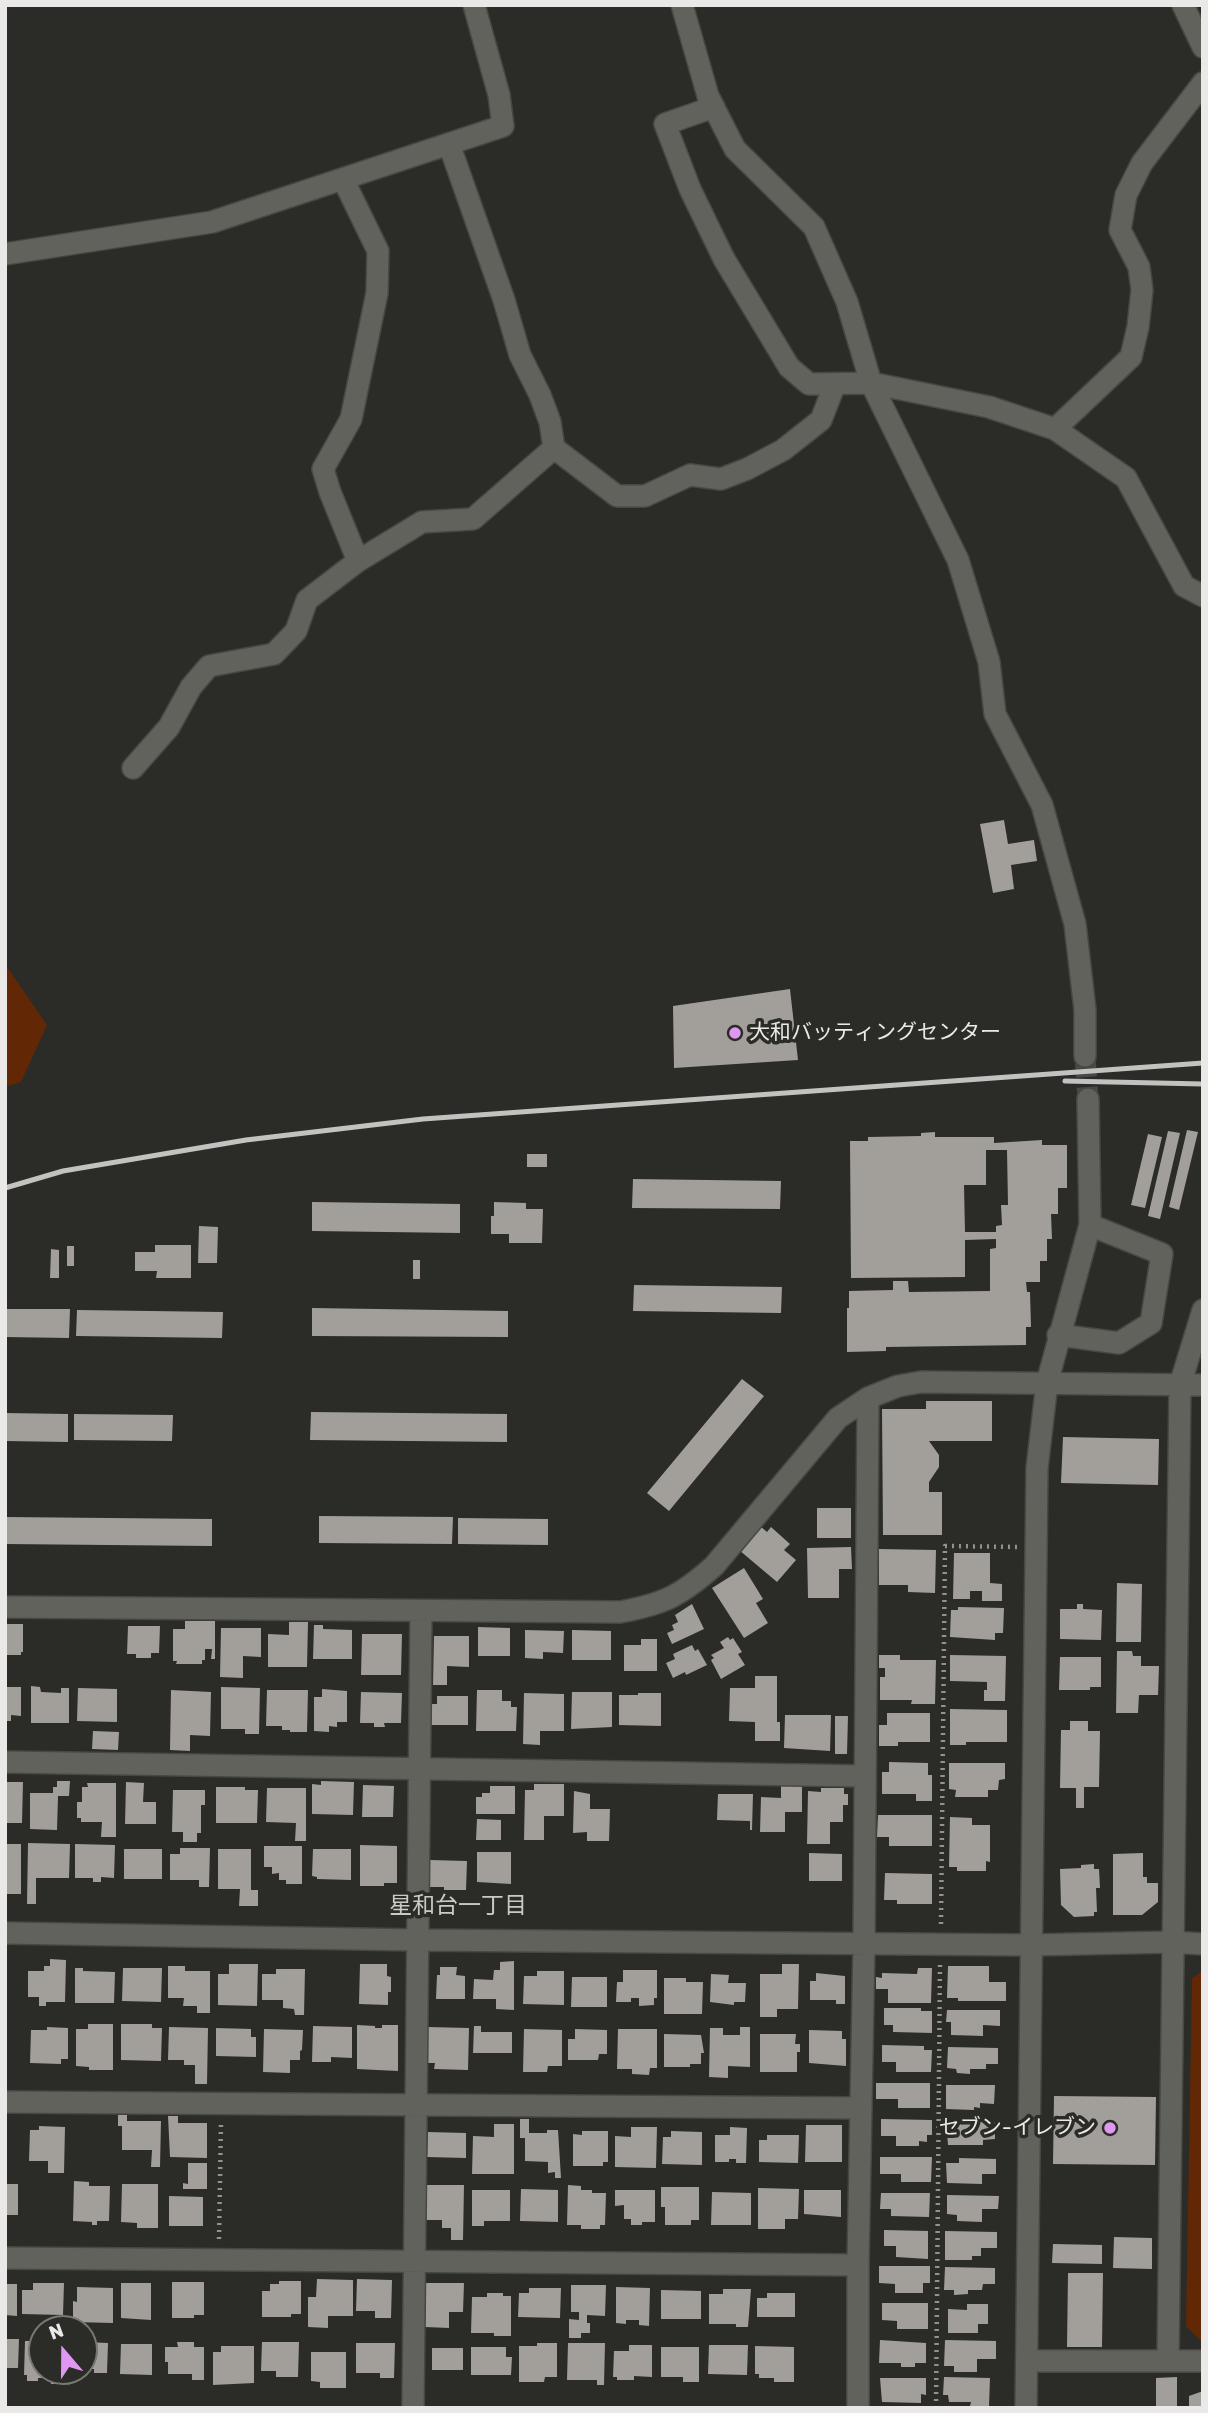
<!DOCTYPE html>
<html>
<head>
<meta charset="utf-8">
<style>
	body { margin:0 }
	#map { position:relative; width:1208px; height:2413px; overflow:hidden; background:#2b2b27; font-family:Rubik,sans-serif }
	canvas { display:block }
	.frame { position:absolute; inset:0; border:7px solid #eae9e7; pointer-events:none }
	.north { position:absolute; left:28px; top:2315px; width:70px; height:70px; box-sizing:border-box; background:#2b2b27; border:2px solid #777774; border-radius:50%; rotate:340deg; font-size:19px; font-weight:700; line-height:28px; text-align:center; color:#eae9e7 }
	.north::after { content:''; display:block; margin:auto; width:24px; height:32px; background:#de98f2; clip-path:polygon(50% 0,100% 100%,50% 72%,0 100%) }
</style>
</head>
<body>
<div id="map">
<canvas width="1208" height="2413"></canvas>
<div class="frame"></div>
<div class="north">N</div>
</div>
<script>
const context = document.querySelector('canvas').getContext('2d');
context.lineJoin = 'round';
function paint(path, color) {
  context.fillStyle = color;
  context.fill(path, 'evenodd');
}
function strokePath(path, color, width, dash) {
  context.strokeStyle = color;
  context.lineWidth = width;
  context.lineCap = dash ? 'butt' : 'round';
  context.setLineDash(dash || []);
  context.stroke(path);
}
function label(font, color, halo, rows, align = 'center') {
  context.font = font + ' Rubik,"Noto Sans JP",sans-serif';
  context.lineWidth = 7;
  context.setLineDash([]);
  context.textBaseline = 'middle';
  context.strokeStyle = halo;
  context.fillStyle = color;
  for (const [text, x, y, turn = 0] of rows) {
    context.save();
    context.translate(x, y);
    context.rotate((+turn || 0) * Math.PI / 180);
    context.textAlign = isNaN(turn) ? turn : align;
    if (halo) context.strokeText(text, 0, 0);
    context.fillText(text, 0, 0);
    context.restore();
  }
}
paint(new Path2D(`
	M5 964 47 1025 21 1082 5 1087Z
	M1203 1971V2343L1186 2326 1192 1978Z`), '#622806');
paint(new Path2D(`
	M1004 820 1008 844 1034 840 1037 861 1011 865 1014 889 993 893 980 824Z
	M790 989 798 1060 674 1068 673 1006Z
	M1187 1130 1198 1132 1179 1210 1169 1207Z
	M1168 1131 1180 1133 1160 1219 1148 1216Z
	M935 1132V1137H994V1143L1042 1140V1145H1067V1188H1058V1214H1051L1052 1239H1047V1261H1040V1282H1026L1027 1292H1030L1031 1327H1026V1345L886 1347V1351L847 1352V1308H849V1291L893 1290V1281H908L909 1292 990 1291V1249L996 1248V1239L965 1240V1277L851 1278 850 1141H868V1137L921 1136V1133ZM986 1150H1007L1008 1205H1001L1002 1225 996 1226V1232H965L964 1185H986Z
	M1148 1134 1162 1137 1145 1208 1131 1205Z
	M527 1154H547V1167H527Z
	M633 1179 781 1181 780 1209 632 1208Z
	M312 1202 460 1204V1233L312 1231Z
	M494 1202 526 1203V1209H543L542 1243H509V1234H491V1216H494Z
	M199 1226 218 1227 217 1263H198Z
	M155 1245H191V1278H156L157 1271H135V1252H155Z
	M67 1246H74V1266H67Z
	M51 1249 59 1250V1278H50Z
	M413 1260H420V1279H413Z
	M634 1285 782 1287 781 1313 633 1311Z
	M312 1308 508 1311V1337L312 1336Z
	M5 1309H70L69 1338 5 1337Z
	M77 1310 223 1312 222 1338 76 1336Z
	M742 1379 764 1396 669 1511 647 1493Z
	M926 1401H992V1441H929L939 1455V1467L929 1482V1492H942V1535H883L882 1409H926Z
	M311 1412 507 1414V1442L310 1440Z
	M5 1413 68 1414V1442L5 1441Z
	M74 1414 173 1415 172 1441 74 1440Z
	M1063 1437 1159 1439 1158 1485 1061 1483Z
	M817 1508H851V1538H817Z
	M319 1516 453 1517 452 1544 319 1543Z
	M5 1517 212 1519V1546L5 1544Z
	M458 1518 548 1519V1545L458 1544Z
	M760 1526 767 1532 771 1527 790 1544 784 1550 796 1560 777 1582 739 1550Z
	M851 1547 852 1569H839V1598H808L807 1548Z
	M879 1549 936 1550 935 1593 908 1592V1585H879Z
	M954 1553H990V1583L1002 1584V1601H982V1591H970V1599H953Z
	M744 1568 763 1599 756 1603 768 1623 744 1638 712 1588Z
	M1117 1583 1142 1584 1141 1642H1116Z
	M692 1604 704 1629 672 1644 667 1633 674 1630 672 1625 678 1622 675 1615Z
	M1077 1604H1083V1609L1102 1610 1101 1640 1060 1639V1609H1077Z
	M958 1607 1004 1608 1003 1633H995V1640L950 1637 951 1610H958Z
	M185 1621H215V1659H211L212 1649H205V1660H202V1664H176L177 1661H173V1629H185Z
	M289 1622H308L307 1667H268V1634L289 1635Z
	M5 1624H23V1652H21V1655H5Z
	M314 1625H323V1629L352 1630V1659H313Z
	M128 1626H160L159 1653H151V1658H136V1654H127Z
	M478 1627 510 1628V1656H478Z
	M221 1628H261V1657L243 1656V1678L220 1677Z
	M525 1630 564 1631 563 1653 543 1652V1659L525 1658Z
	M572 1630 611 1631V1660H572Z
	M362 1634H402L401 1675H361Z
	M434 1636H469V1667L447 1666V1685H433Z
	M728 1637 730 1640 733 1638 742 1652 738 1654 745 1665 721 1679 711 1660 714 1658 711 1655 724 1648 720 1642Z
	M641 1639H657V1671H624V1645H641Z
	M692 1645 695 1651 698 1649 707 1665 686 1675 685 1672 673 1678 666 1663 675 1659 673 1654Z
	M1117 1651H1132L1133 1656H1141V1666H1159L1158 1695H1139L1138 1713H1116Z
	M879 1655H900V1660H936L935 1704H911L912 1700H880V1677H885V1668H879Z
	M950 1655 1006 1656 1005 1701H984V1690H987V1682L950 1681Z
	M1060 1657H1101V1687H1090V1690H1059Z
	M755 1676H777V1722H780V1741H755V1722L729 1721 730 1688H755Z
	M31 1686 40 1687 41 1692 61 1693V1688H69V1723H31Z
	M5 1687H21V1716L11 1715V1721H5Z
	M221 1687 260 1688 259 1734H245V1729H221Z
	M78 1688 117 1689V1722L77 1721Z
	M322 1689 347 1691V1722H337V1727L329 1726V1732L314 1731V1697H322Z
	M171 1690 211 1692 210 1736 190 1735V1751L170 1750Z
	M267 1690H308L307 1732H290V1730H282V1726H266Z
	M477 1690H502V1701H511V1707H517L516 1731H476Z
	M361 1692 402 1693 401 1723H384L385 1727H374V1723H360Z
	M572 1692H612V1727L571 1729Z
	M524 1693 564 1694V1731H540V1745L523 1744Z
	M638 1693H661V1726L619 1725V1695H638Z
	M437 1696H468V1725H431V1704H437Z
	M950 1709 1007 1710V1742H966V1745H950Z
	M887 1713H930V1742H898V1746H879V1725H887Z
	M785 1715H831L830 1751 784 1748Z
	M835 1716H848L847 1754H835Z
	M1070 1721H1088V1731H1100L1099 1787H1084V1808H1076V1788H1060L1061 1730H1070Z
	M93 1731 119 1732 118 1750 92 1749Z
	M889 1762 928 1763V1775H932V1801H916V1794H882V1772H889Z
	M949 1763H1005V1779L999 1780 998 1790H988V1797H955L956 1790 949 1789Z
	M57 1781H70L69 1796H58L57 1830 30 1829V1793H53V1787H57Z
	M321 1781 354 1782 353 1815 312 1814V1784L321 1785Z
	M5 1782H23L22 1823H5Z
	M126 1782 144 1783 143 1802H156V1824H125Z
	M87 1783H116V1837H101L102 1822H81V1818H77V1802H82V1787H88Z
	M534 1784H564V1816H544V1840H524L525 1790H534Z
	M363 1785 394 1786 393 1817H362Z
	M490 1786H515V1814H476V1797H482V1793H490Z
	M781 1786H802V1812H785V1832H760L761 1797 781 1798Z
	M216 1787H245V1790H258L257 1823H216Z
	M267 1788H306V1841H295L296 1823 266 1822Z
	M821 1788H844V1794H848V1805H843V1822H830V1844H807L808 1791 821 1792Z
	M173 1790H205V1805H201V1833H197V1842H183V1832H172Z
	M574 1791 590 1794V1809H610L609 1841H587V1832L573 1833Z
	M718 1794H753L752 1830H750V1821L717 1820Z
	M878 1815H932V1846H889V1837H877Z
	M950 1817 972 1818V1825H990V1862L986 1861V1871H957V1867H949Z
	M477 1819 501 1820V1840H476Z
	M28 1843 70 1844 69 1878H36V1904H27Z
	M5 1844H21V1894H5Z
	M75 1844 115 1845 114 1878 101 1877V1882H93V1878H75Z
	M360 1845 397 1846V1883H384V1886H360Z
	M264 1846H302V1884H286V1880H279V1873L272 1874V1867H264Z
	M180 1848H210L209 1887H199V1880H170V1854H180Z
	M124 1849H162V1879H124Z
	M218 1849H251V1890H258V1906H239L240 1889H218Z
	M313 1849H351V1880L317 1879V1877L312 1876Z
	M477 1852H511V1884L477 1882Z
	M809 1853 842 1854V1881H809Z
	M1143 1853V1877H1147V1883H1158V1902L1142 1915H1113V1854Z
	M430 1860 467 1861 466 1890H444V1887H430Z
	M1094 1864V1869H1099L1100 1888H1096L1097 1912H1094V1916L1074 1917 1061 1905 1060 1869 1081 1868V1865Z
	M885 1873 932 1874V1904H897V1900H884Z
	M50 1959 66 1960 65 2002H46V2006H39V1997H28V1971H44V1966H50Z
	M514 1961V2010L496 2009V1999H473L474 1979 493 1980 494 1970H500V1962Z
	M229 1964H258L257 2006 218 2005V1974H229Z
	M360 1964H387V1976L391 1977V1992H388V2005L359 2004Z
	M782 1964H799L798 2009H777V2017H760V1974H782Z
	M168 1966H185V1971H210V2013H197V2006H183L184 1998H168Z
	M948 1966H989V1982H1006V2001H958V1998H947Z
	M440 1967H457L456 1975 465 1976V1999H436L437 1975H440Z
	M75 1968H83V1971L115 1972 114 2003H75Z
	M123 1968H162L161 2002 122 2001Z
	M918 1968H932L931 2003H888V1989H876V1977L882 1978V1973L917 1974Z
	M276 1969H305L304 2015H295L294 2009 283 2008V2000H262V1974H276Z
	M623 1970H657V1998H654V2005L639 2006V1998H631V2002H616L617 1982H623Z
	M537 1971H564V2005L523 2004 524 1976H537Z
	M816 1973 845 1976V2004H836V2000H810V1981H816Z
	M711 1974 729 1975 728 1983H746L745 2002H734V2005L710 2002Z
	M572 1977H607V2007H571Z
	M664 1978H686V1982H703L702 2014H664Z
	M884 2008H921V2011H932V2033L893 2032V2025H884Z
	M947 2010H1000V2026L983 2025V2036L951 2035V2022H946Z
	M88 2024H113V2070H89V2067L76 2066V2029H88Z
	M121 2024H152V2028H162L161 2061 121 2060Z
	M357 2025 375 2026V2028H382V2025H398V2071L357 2069Z
	M313 2026 352 2027V2058L331 2057V2062H312Z
	M474 2026H481V2032H512V2053H473Z
	M47 2027 68 2028V2059H61V2064L30 2063 31 2030H47Z
	M169 2027 208 2028 207 2084H195V2065H184V2060H168Z
	M428 2027 469 2028 468 2070 434 2069 435 2063H428Z
	M740 2027H750V2067L728 2066V2078L709 2077 710 2028H723V2035H740Z
	M216 2028 251 2029V2037H256V2057L216 2056Z
	M264 2029 303 2030 302 2050 300 2051V2060H290V2073L263 2072Z
	M524 2029 562 2030V2066H548L547 2072H523Z
	M575 2029 607 2030V2054H599L598 2060H568V2039H575Z
	M618 2029H657V2068H650L649 2075 632 2074V2069H617Z
	M809 2030 842 2031V2039H846V2066L809 2063Z
	M664 2034 701 2035 704 2053H701V2064H690V2067H664Z
	M760 2034H796L795 2044H800V2052H797V2072H760Z
	M882 2045 924 2046V2050H932L931 2072H896V2062H882Z
	M948 2047 998 2048V2064H986V2069H970V2074L957 2073 956 2069 947 2068Z
	M876 2083H930V2108H898V2099H876Z
	M946 2085H995L994 2104 980 2103V2108L974 2107V2110L946 2109Z
	M1054 2096 1156 2097 1155 2165 1053 2164Z
	M118 2115H127V2121H161L160 2167H151L152 2150H122V2126H118Z
	M168 2116H178V2123H207V2158L170 2157Z
	M520 2119H529V2133H547V2130H558L561 2178H555V2172L548 2173V2162L525 2161V2138H520Z
	M881 2119 932 2120V2135H927V2142L919 2141V2146H896V2136H881Z
	M946 2121 995 2122V2139L983 2140V2145H948Z
	M494 2124H514V2174H472L473 2136 494 2137Z
	M806 2125H842V2162H805Z
	M39 2126 65 2127 64 2173H48V2161H29L30 2130H39Z
	M631 2127H657L656 2168 615 2167V2136L631 2137Z
	M730 2127 747 2128 746 2163H736V2159H729V2162H715V2135H730Z
	M582 2131H608V2162H603V2166H573V2134L582 2135Z
	M671 2131 702 2132V2165L662 2164 663 2137H671Z
	M428 2132 466 2133V2158L427 2157Z
	M767 2135H799L798 2163 759 2162V2140H767Z
	M880 2157H932L931 2182H901V2174H880Z
	M959 2158 996 2159V2174H982V2184L947 2183 946 2163H959Z
	M188 2163H207V2189H183V2183L188 2184Z
	M74 2181 89 2182V2186H110L109 2221H97V2225H92V2222L73 2221Z
	M5 2184H18V2215H5Z
	M122 2184H158V2228H137V2223L121 2222Z
	M426 2185H464L463 2240H451V2228H442V2220H426Z
	M568 2185 581 2186V2190H592V2193H606L605 2225H600V2229H581V2225H567Z
	M661 2187H699V2220H691V2225H665V2207H661Z
	M758 2188 799 2189 798 2219H785V2229H758Z
	M521 2189 558 2190V2222L520 2221Z
	M472 2190H510V2221H484V2226H472Z
	M615 2190H655V2222H642V2225H631V2219H624V2205L615 2206Z
	M804 2190H841V2217L804 2214Z
	M712 2192 751 2193V2225H711Z
	M881 2193H930L929 2217 891 2216V2209H880Z
	M947 2195 999 2196 998 2209H982V2222L957 2221V2215L947 2214Z
	M169 2196 203 2197V2226H169Z
	M884 2230 928 2231V2259L896 2257V2246H884Z
	M945 2231 997 2232V2248H981V2256H972V2260H945Z
	M1114 2237 1152 2238V2269L1113 2268Z
	M1053 2244 1102 2245V2264L1052 2263Z
	M879 2266H930V2283H923V2293H895V2284L879 2283Z
	M945 2267 995 2268V2284H983L982 2290H968V2294L954 2295V2290H944Z
	M1068 2273H1103L1102 2347H1067Z
	M317 2279 353 2280V2316H328V2328L308 2327V2297H316Z
	M357 2279 392 2280 391 2318H375V2311H356Z
	M279 2281H301V2314H291V2317H262V2291H270V2284H279Z
	M172 2282H204V2315H194V2318H172Z
	M33 2283H64L63 2315 22 2314V2290H33Z
	M121 2283H151V2320L121 2318Z
	M426 2283H464L463 2312H449V2328L425 2327Z
	M5 2284H17V2316L5 2315Z
	M571 2285H606L605 2316 587 2315V2323H590V2333H581V2338H569V2319L579 2320V2312H571Z
	M77 2287 113 2288V2323L73 2322V2301L77 2302Z
	M616 2287 650 2288 649 2326 639 2325V2320H626V2324L616 2323Z
	M529 2288H561L560 2318 518 2317 519 2293H529Z
	M723 2289H751L748 2327H736V2324H709V2294H723Z
	M661 2290 701 2291V2319H661Z
	M487 2293H503V2296H511V2336H494V2333H471L472 2297H487Z
	M767 2293H795V2317H757V2298H767Z
	M882 2303H928V2329H897V2321L882 2320Z
	M967 2304H988V2324H978V2333H948V2309L967 2310Z
	M5 2339H19L18 2368H5Z
	M880 2340 926 2343V2363H915V2367H901V2363H879Z
	M945 2340 996 2341V2359H977V2372H954V2366H944Z
	M25 2341H42V2371H63V2384H51L50 2378H38V2381H27V2375H24Z
	M84 2342 108 2343 107 2373H94V2369H84Z
	M177 2342H194V2347H204V2380H192V2374H168V2362H165V2347H178Z
	M262 2342H299L298 2377H276V2371H261Z
	M356 2343H395L394 2378H380V2373H356Z
	M537 2343H557V2377H545L544 2382H519V2346H537Z
	M568 2343H605L604 2385H597V2380H567Z
	M121 2344H152V2375L120 2374Z
	M629 2345H652V2377L634 2376V2380H617V2377H613L614 2351H629Z
	M709 2345H748L747 2375 708 2374Z
	M221 2346H254V2383L213 2385V2352H221Z
	M755 2346 794 2347V2382H774V2378H759V2374H755Z
	M471 2347H506V2357H512L511 2375H471Z
	M661 2347H699V2382H683V2377H661Z
	M432 2348H463V2370H432Z
	M311 2352H346V2388H320V2382L311 2381Z
	M944 2377 990 2378 989 2406H970L971 2402H949L948 2395H943Z
	M1177 2377V2408H1156V2378Z
	M880 2378H926V2395L921 2394V2403L882 2402Z
	M1203 2391V2408H1189V2396Z`), '#a29f9b');
strokePath(new Path2D(`
	M1085 1056 1088 1099`), '#484844', 21, [21, 10]);
const minor = new Path2D(`
	M682 5 708 96 735 149 814 227 847 302 871 383 958 560 989 662 995 714 1042 805 1075 924 1085 1010V1056
	M1183 5 1203 47
	M714 107 665 124 690 189 724 259 789 367 809 384 871 383 989 407 1055 429 1126 478 1184 586 1203 596
	M449 144 504 300 520 355 540 395 550 422 554 448
	M343 179 378 251 377 293 351 419 323 469 330 492 358 561
	M5 254 212 222 503 126 499 95 474 5
	M1055 429 1131 357 1138 327 1142 290 1139 267 1120 230 1126 195 1142 163 1203 83
	M133 768 169 727 191 687 209 666 274 654 296 631 307 600 358 561 422 522 473 519 554 448 617 496H645L690 475 721 479 747 469 783 450 821 420 835 384
	M1058 1335 1119 1343 1151 1323 1162 1254 1090 1225
	M5 1607 620 1612C664 1604 680 1596 714 1566L838 1418 868 1398 898 1386 921 1382 1203 1385
	M5 1762 865 1776
	M5 1933 417 1940 1031 1945 1172 1942 1203 1944
	M5 2102 861 2108
	M5 2258 858 2265
	M1168 2360 1180 1385 1203 1310
	M1027 2361H1203
	M413 2408 421 1612
	M858 2408V2265L864 1944 868 1398
	M1026 2408 1037 1468 1047 1383 1090 1225 1088 1099`);
strokePath(minor, '#474744', 24);
strokePath(new Path2D(`
	M941 1924 945 1546 1017 1547
	M219 2239 221 2122
	M936 2408 940 1964`), '#93928f', 4.5, [2, 5]);
strokePath(minor, '#62625d', 21);
strokePath(new Path2D(`
	M1065 1081 1203 1084
	M5 1188 63 1171 246 1140 423 1119 1203 1063`), '#c3c2c0', 5);
for (const [x, y, r, color] of [
	[735,1033,7,"#de98f2"],
	[1110,2128,7,"#de98f2"]
]) {
  const dot = new Path2D();
  dot.arc(x, y, r, 0, 2 * Math.PI);
  context.fillStyle = color;
  context.fill(dot);
  strokePath(dot, '#2b2b27', 2.5);
}
label('21px', '#eae9e7', '#2b2b27', [
	["大和バッティングセンター",749,1033],
	["セブン-イレブン",1096,2128,"right"]
], 'left');
label('23px', '#cacac5', '#2b2b27', [
	["星和台一丁目",458,1906]
]);
</script>
</body>
</html>
